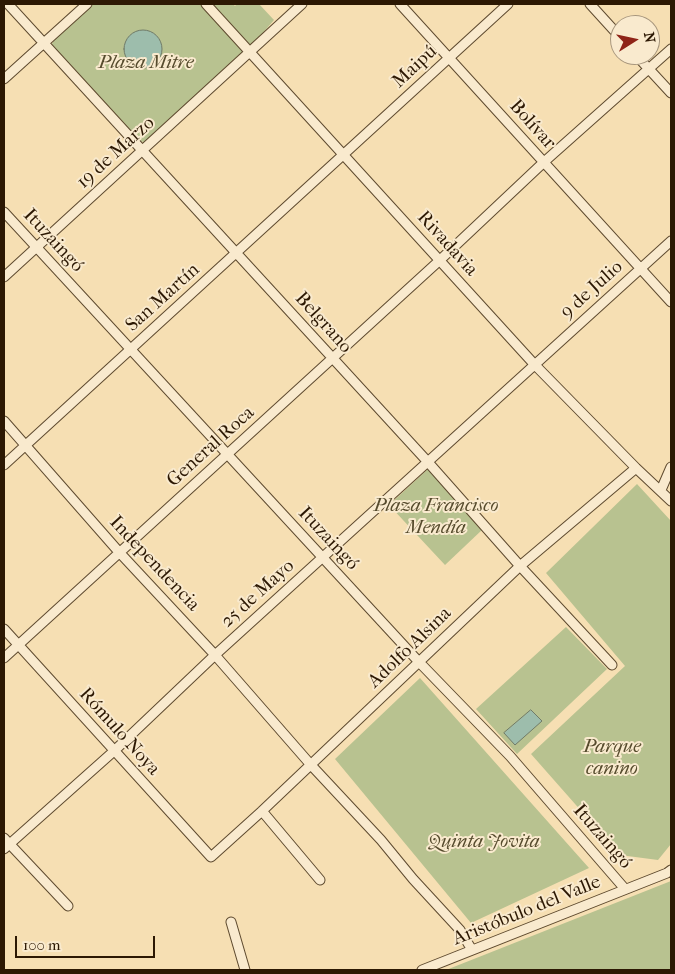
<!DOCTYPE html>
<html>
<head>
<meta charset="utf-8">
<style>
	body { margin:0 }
	#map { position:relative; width:675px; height:974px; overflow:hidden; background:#f6dfb3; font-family:"IM FELL French Canon",serif }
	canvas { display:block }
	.frame { position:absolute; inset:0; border:5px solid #2c1803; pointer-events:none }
	.north { position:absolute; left:610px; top:15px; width:50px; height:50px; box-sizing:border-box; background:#f9eace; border:1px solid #a7967d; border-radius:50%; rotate:80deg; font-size:14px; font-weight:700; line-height:20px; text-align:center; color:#2c1803 }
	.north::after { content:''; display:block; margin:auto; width:18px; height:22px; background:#8f2418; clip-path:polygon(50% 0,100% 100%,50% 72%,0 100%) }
	.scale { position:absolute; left:15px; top:936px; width:140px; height:22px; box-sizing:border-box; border:2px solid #2c1803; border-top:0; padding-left:6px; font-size:15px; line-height:18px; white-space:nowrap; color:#2c1803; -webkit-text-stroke:4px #f9eace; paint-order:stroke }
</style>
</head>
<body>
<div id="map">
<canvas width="675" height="974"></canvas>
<div class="frame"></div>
<div class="north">N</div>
<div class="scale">100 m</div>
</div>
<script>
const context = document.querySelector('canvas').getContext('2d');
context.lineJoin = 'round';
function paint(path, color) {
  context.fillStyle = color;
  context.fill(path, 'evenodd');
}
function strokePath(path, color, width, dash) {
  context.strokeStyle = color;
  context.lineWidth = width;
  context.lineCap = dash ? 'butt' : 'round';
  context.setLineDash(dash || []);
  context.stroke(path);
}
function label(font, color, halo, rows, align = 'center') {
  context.font = font + ' "IM FELL French Canon",serif';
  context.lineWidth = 4;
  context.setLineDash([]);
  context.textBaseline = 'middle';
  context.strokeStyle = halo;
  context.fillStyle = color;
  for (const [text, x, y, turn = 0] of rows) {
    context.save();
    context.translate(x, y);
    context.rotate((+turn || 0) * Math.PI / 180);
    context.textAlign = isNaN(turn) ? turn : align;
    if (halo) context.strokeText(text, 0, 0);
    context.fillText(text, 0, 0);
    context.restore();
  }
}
paint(new Path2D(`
	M92 4H201L242 48 243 52 240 57 148 141 144 142 139 141 53 49 52 44 54 39Z
	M210 4H233L235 6 237 4H259L274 20 250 48Z
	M428 469 483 529 445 565 389 505Z
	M637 484 671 521V844L658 860 620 855 531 754 625 666 546 573Z
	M566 627 607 669 517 754 476 709Z
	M420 678 589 868 471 923 335 759Z
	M671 881V970H446Z`), '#b8c290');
const water = new Path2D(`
	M124 49a19 19 0 1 1 38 0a19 19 0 1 1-38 0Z
	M531 710 542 721 515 745 504 733Z`);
paint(water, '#9dbdac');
strokePath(water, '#707b68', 1);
const minor = new Path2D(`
	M8 4 427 461 520 566 612 665
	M206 4 534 364 636 468 671 501
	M400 4 671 302
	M590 4 620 37
	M636 55 671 93
	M4 79 87 4
	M4 212 419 662 510 756 625 889
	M4 277 302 4
	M4 421 119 552 215 655 311 765 381 840 413 879 460 930 472 950
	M4 465 508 4
	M661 490 671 467
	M4 629 211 857 262 811 520 566 636 468
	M4 658 440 260 544 162 671 49
	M262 811 320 880
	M4 838 68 906
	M4 849 114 751 215 655 671 241
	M231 922 245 970
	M422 970 667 873 671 870`);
strokePath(minor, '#5e4a2f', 11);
strokePath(minor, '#f9eace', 9);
label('italic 19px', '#564b2d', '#f9eace', [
	["Plaza Mitre",146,63],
	["Plaza Francisco",436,506],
	["Mendía",436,528],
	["Parque",612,747],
	["canino",612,769],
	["Quinta Jovita",484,842]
]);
label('19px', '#2c1803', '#f9eace', [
	["Maipú",415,67,-43],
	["Bolívar",532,125,48],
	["19 de Marzo",116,153,-42],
	["Ituzaingó",53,241,47],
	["Rivadavia",447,244,48],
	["9 de Julio",592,290,-42],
	["San Martín",163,298,-42],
	["Belgrano",323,323,48],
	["General Roca",211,447,-42],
	["Ituzaingó",328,539,47],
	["Independencia",154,564,47],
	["25 de Mayo",258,594,-42],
	["Adolfo Alsina",410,648,-44],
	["Rómulo Noya",119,732,48],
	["Ituzaingó",602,837,49],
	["Aristóbulo del Valle",527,911,-22]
]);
</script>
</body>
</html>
